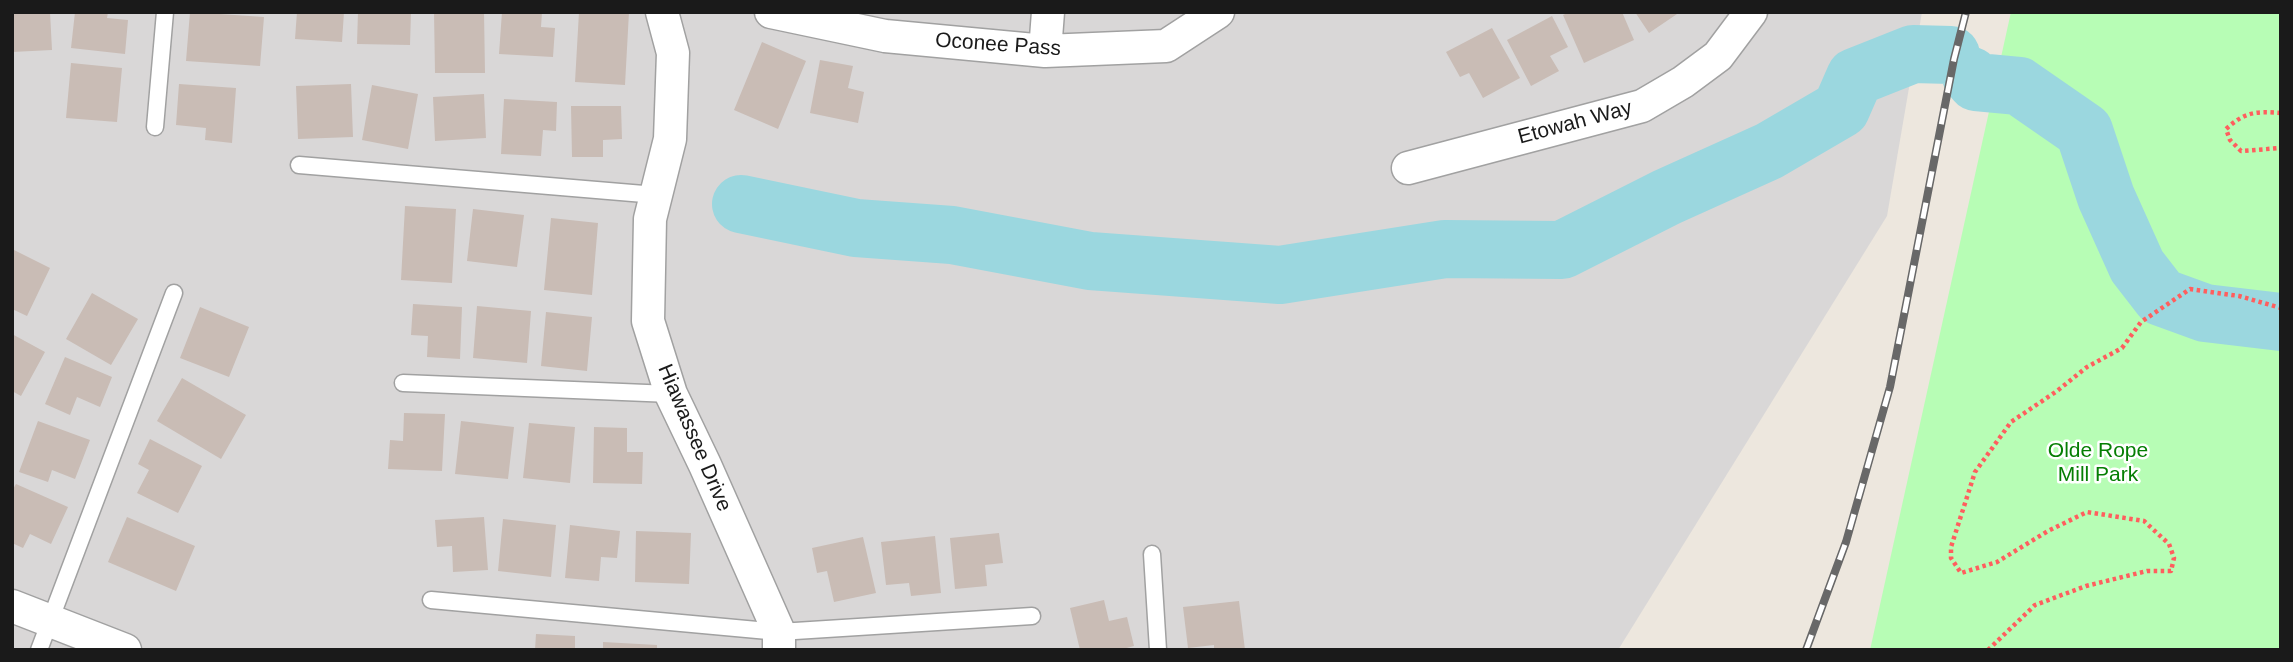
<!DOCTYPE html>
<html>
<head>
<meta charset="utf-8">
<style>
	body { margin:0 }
	#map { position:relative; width:2293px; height:662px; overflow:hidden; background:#ede7de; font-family:Helvetica,sans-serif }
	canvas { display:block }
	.frame { position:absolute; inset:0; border:14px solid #1a1a1a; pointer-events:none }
</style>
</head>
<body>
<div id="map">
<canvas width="2293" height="662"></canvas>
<div class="frame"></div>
</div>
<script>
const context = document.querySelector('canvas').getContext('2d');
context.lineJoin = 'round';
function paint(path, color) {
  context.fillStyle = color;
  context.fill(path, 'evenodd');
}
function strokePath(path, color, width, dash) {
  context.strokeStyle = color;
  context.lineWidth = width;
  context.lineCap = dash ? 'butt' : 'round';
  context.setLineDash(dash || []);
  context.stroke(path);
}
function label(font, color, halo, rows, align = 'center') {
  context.font = font + ' Helvetica,sans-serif';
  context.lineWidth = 5;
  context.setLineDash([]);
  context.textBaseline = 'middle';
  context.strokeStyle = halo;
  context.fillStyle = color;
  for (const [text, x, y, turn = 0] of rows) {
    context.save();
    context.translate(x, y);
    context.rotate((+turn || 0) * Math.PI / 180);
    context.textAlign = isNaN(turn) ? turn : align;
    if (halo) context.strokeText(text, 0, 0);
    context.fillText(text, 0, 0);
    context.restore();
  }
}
paint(new Path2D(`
	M12 12H1922L1887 216 1618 650H12Z`), '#d9d7d7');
paint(new Path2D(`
	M2011 12H2281V650H1870Z`), '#b7fdb5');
strokePath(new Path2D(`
	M1971 76 1976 82 2019 86 2084 131 2106 197 2137 266 2161 297 2205 313 2281 322
	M741 204 856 228 952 235 1090 261 1280 275 1445 249 1562 250 1667 197 1769 151 1841 109 1855 77 1913 54 1951 55`), '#9bd7df', 58);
paint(new Path2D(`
	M12 12H50L52 50 12 52Z
	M75 12H108L107 18 128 20 125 54 71 48Z
	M190 12 264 17 260 66 186 61Z
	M297 12H344L342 42 295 39Z
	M358 12H411L410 45 357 44Z
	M434 12H484L485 73H435Z
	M502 12H542L541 27 555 28 553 57 499 54Z
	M579 12H629L625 85 575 82Z
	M1569 12H1622L1634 40 1584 63 1563 15Z
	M1635 12H1680L1649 33Z
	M1552 16 1568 47 1550 56 1559 71 1531 86 1507 40Z
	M1492 28 1520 78 1483 98 1469 73 1460 77 1446 52Z
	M762 42 806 61 778 129 734 110Z
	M820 60 853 66 848 88 864 92 858 123 810 113Z
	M71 63 122 68 117 122 66 118Z
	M179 84 236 88 232 143 205 140 206 128 176 125Z
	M351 84 353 137 298 139 296 86Z
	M372 85 418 94 408 149 362 140Z
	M484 94 486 138 435 141 433 97Z
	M504 99 557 102 556 131 543 130 541 156 501 154Z
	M571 106H621L622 139 603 140V157H572Z
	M405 206 456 209 452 283 401 280Z
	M473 209 524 215 517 267 467 261Z
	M551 218 598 223 592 295 544 290Z
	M12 249 50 268 27 316 12 309Z
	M92 293 138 319 111 365 66 339Z
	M413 304 462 307 460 359 427 357 428 336 411 335Z
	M477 306 531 311 527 363 473 358Z
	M200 307 249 327 229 377 180 358Z
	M546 312 592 317 587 371 541 366Z
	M12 334 45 352 21 396 12 391Z
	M65 357 112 377 100 407 77 397 70 415 45 404Z
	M182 378 246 415 221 459 157 421Z
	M404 413 445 414 442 471 388 469 390 440 403 441Z
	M38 421 90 440 75 479 52 470 48 482 19 472Z
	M461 421 514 427 508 479 455 474Z
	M529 423 575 427 570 483 523 478Z
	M594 427 627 428V452H643L642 484 593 483Z
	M150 439 202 466 178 513 137 493 149 470 138 464Z
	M16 484 68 507 51 544 30 534 23 548 12 543V491Z
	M127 517 195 546 176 591 108 562Z
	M484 517 488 570 453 572 452 546 437 547 435 520Z
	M503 519 556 525 551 577 498 571Z
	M570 525 620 531 617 558 601 557 599 581 565 578Z
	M636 531 691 533 689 584 635 582Z
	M999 533 1003 563 985 565 987 586 955 589 950 538Z
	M935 536 941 593 911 596 909 583 886 585 881 542Z
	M863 537 876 593 834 602 827 571 817 573 812 548Z
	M1104 600 1109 621 1127 617 1134 646 1119 650H1080L1070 608Z
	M1239 601 1245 650H1214V645L1188 648 1183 607Z
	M536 634 575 636V650H535Z
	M603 642 657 645V650H603Z`), '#c9bcb5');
const service = new Path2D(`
	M155 127 165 12
	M299 165 656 195
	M403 383 671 394
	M1152 554 1158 650
	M431 600 779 632 1032 616
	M39 650 174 293`);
const minor = new Path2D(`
	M662 12 673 53 670 139 650 219 648 321 671 394 705 465 779 632V650
	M771 12 885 36 1045 51 1166 46 1218 12
	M1045 51 1048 12
	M1408 168 1642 106 1683 82 1718 56 1751 12
	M12 606 125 650`);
strokePath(service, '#a1a1a1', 19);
strokePath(minor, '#a1a1a1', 35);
strokePath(new Path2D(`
	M2281 113C2255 111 2245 112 2226 129L2230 140 2241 151 2281 148
	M1988 650 2035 605 2086 586 2147 571H2171L2174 558 2169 544 2144 521 2087 512 2048 531 1997 562 1961 573 1951 558V547L1975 472 2011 422 2057 391 2087 367 2122 348 2141 322 2190 289 2239 296 2281 308`), '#ff5e5e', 4.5, [3.5, 3.5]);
strokePath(service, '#fff', 16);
strokePath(minor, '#fff', 32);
const rail = new Path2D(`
	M1806 650 1846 542 1890 387 1954 59 1966 12`);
strokePath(rail, '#686868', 8);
strokePath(rail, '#fff', 5, [16]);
label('21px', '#1a1a1a', '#fff', [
	["Oconee Pass",998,45,4],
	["Etowah Way",1575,123,-15],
	["Hiawassee Drive",694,438,67]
]);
label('21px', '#057e03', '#fff', [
	["Olde Rope",2098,451],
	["Mill Park",2098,475]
]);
</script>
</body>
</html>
